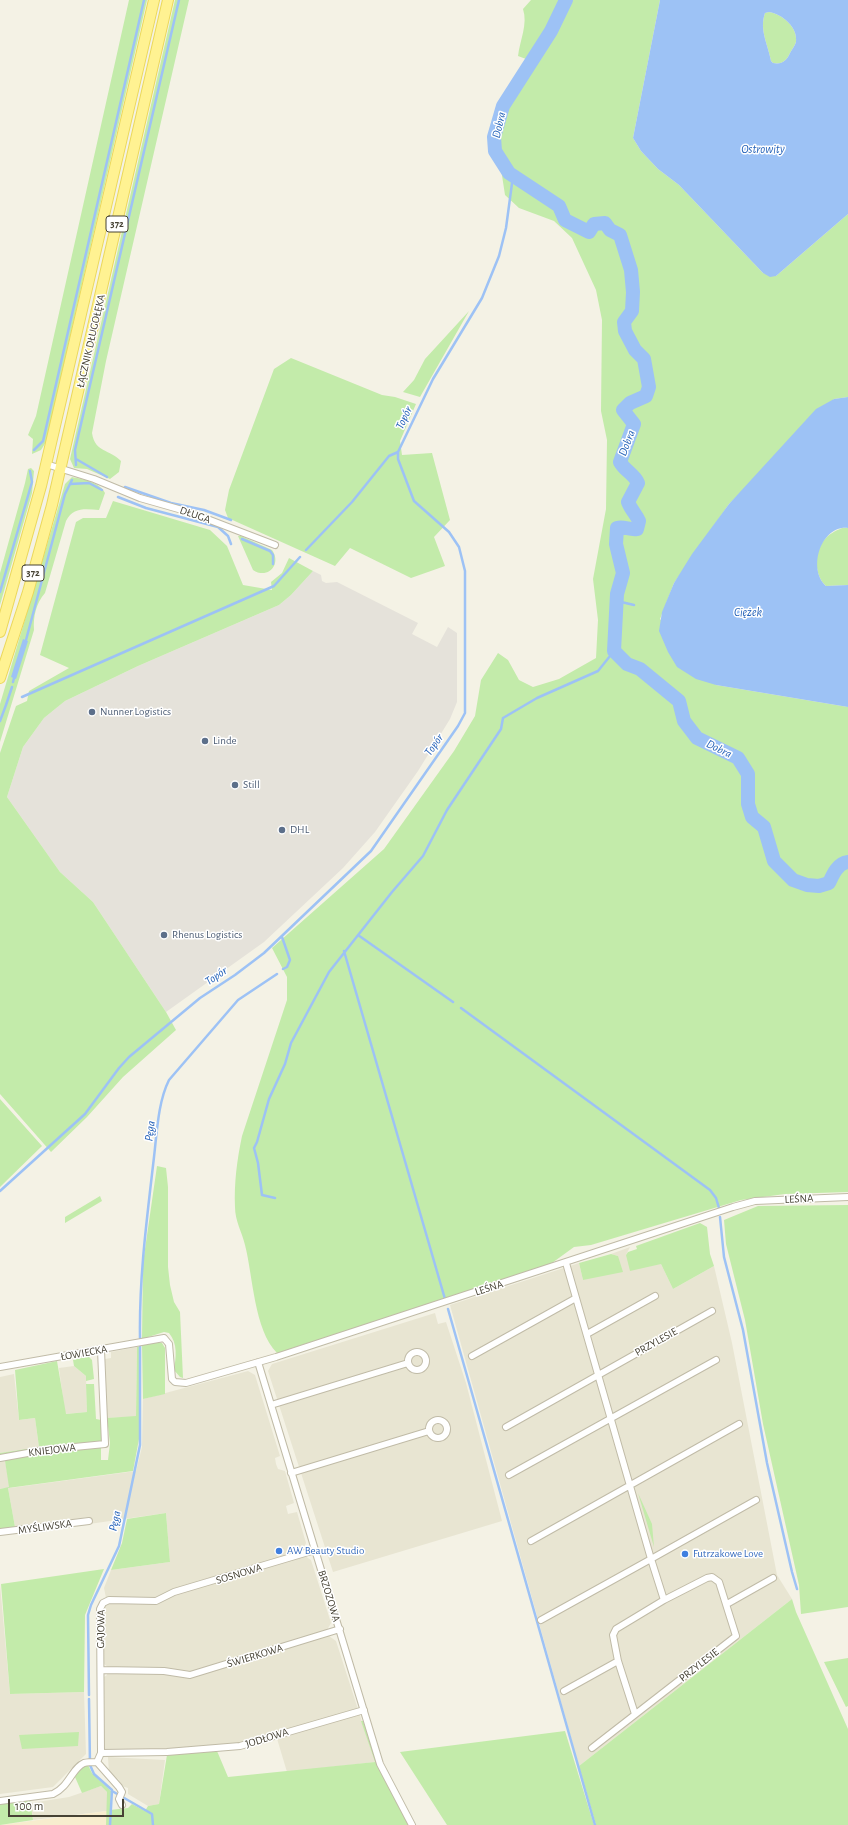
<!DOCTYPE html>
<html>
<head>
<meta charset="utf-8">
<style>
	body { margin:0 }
	#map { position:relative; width:848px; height:1825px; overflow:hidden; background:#f4f2e5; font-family:"Alegreya Sans",sans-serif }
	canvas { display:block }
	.scale { position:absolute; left:8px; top:1799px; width:116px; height:18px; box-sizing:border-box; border:2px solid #464234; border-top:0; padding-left:5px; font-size:12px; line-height:14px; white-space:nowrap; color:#464234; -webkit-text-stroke:3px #fff; paint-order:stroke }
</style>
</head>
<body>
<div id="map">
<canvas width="848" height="1825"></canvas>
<div class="scale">100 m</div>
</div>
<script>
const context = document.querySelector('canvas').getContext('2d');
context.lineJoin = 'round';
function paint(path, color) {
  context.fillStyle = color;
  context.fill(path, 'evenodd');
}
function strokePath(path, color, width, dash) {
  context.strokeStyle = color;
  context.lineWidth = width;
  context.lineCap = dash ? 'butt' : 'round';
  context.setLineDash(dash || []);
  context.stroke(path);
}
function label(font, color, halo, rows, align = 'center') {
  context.font = font + ' "Alegreya Sans",sans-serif';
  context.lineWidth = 3;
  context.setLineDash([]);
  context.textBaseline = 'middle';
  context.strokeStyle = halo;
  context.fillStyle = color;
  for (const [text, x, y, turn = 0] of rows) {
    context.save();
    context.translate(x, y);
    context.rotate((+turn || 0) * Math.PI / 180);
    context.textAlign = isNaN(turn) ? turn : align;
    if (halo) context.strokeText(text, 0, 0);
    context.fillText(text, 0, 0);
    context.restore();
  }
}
paint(new Path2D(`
	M630 1247 626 1255 661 1264 673 1289 714 1266 732 1343 777 1575 792 1599 579 1766 450 1305 579 1263 583 1280 618 1256 611 1254Z
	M435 1313 438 1324 446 1322 466 1383 502 1521 333 1572 268 1371 272 1364Z
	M137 1347 136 1417 107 1418 105 1359 111 1358V1352Z
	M74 1366 86 1376 87 1412 65 1414 59 1368Z
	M248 1371 255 1375 280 1456 275 1458 276 1464 278 1469 285 1471 294 1503 286 1506 288 1514 297 1512 306 1543 303 1550 305 1556 311 1560 331 1623 327 1630 329 1636 336 1641 375 1762 287 1772 275 1732 238 1744 142 1750 105 1749 104 1677 107 1675 108 1667 104 1664V1607L107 1603 104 1588 111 1570 170 1562 166 1513 89 1524V1517L15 1527 8 1488 0 1489V1461L5 1460 10 1488 136 1471 142 1447 143 1399Z
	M14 1374 19 1420 35 1418 39 1447 0 1453V1377Z
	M0 1584 10 1694 84 1692 86 1754 53 1787 0 1794Z
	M108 1757 165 1760 159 1804 148 1806 128 1794V1788L122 1786 118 1779 109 1774Z
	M101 1786 107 1792V1811L33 1820 31 1803 69 1797Z`), '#e8e5d2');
paint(new Path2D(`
	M107 1811 106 1825H0Z`), '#f7edce');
paint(new Path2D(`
	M313 571 321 575 322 581 326 583 337 582 418 623 412 634 437 647 448 627 457 633V702L450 719 418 771 375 832 343 868 264 942 166 1012 93 902 60 872 7 797 23 747 44 718 65 701 138 666 279 605 291 595Z`), '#e5e2da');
paint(new Path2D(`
	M129 0H147L46 442 41 450 32 454 33 439 28 435 36 416Z
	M175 0H189L106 361 92 433C95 453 110 449 121 461L119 472 110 479 87 469 74 468 70 459Z
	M531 0H660L633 138 641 151 658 169 679 185 763 273 776 276 848 214V397L834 399 729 504 674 583 660 619 716 685 848 707V1192L785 1194 741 1200 591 1245 574 1247 552 1263 485 1286 277 1353C254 1330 253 1276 245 1245 242 1232 235 1221 235 1207 234 1183 237 1160 242 1136L287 1000V977L272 948 384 849 454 751 475 716 481 680 498 653 508 660 519 680 533 687 559 679 596 658 598 620 593 579 606 509 607 440 601 411 602 320 596 290 572 238 554 221 519 208 505 195 501 169 503 159 499 150V132L513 99 551 39 542 36 526 59 518 56C520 40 528 24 523 9Z
	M769 12C782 14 798 27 796 42 795 46 792 49 790 53 787 60 782 65 773 63L771 61C768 44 759 30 765 13Z
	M469 311 420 397 403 392 414 380 425 359Z
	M291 358 382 395 395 397 416 404 400 441 402 455 432 453 450 520 434 537 445 566 411 578 350 548 335 566 228 518 225 510 229 490 274 369Z
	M31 468 34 471 32 493 0 605V573L25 483 28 469Z
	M72 477C82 479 100 482 105 493L99 510C85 509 73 507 66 521L45 593C36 603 33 617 34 630L0 742V704L65 484Z
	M113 501 210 530 227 546 243 585 272 590 271 582 282 573 289 558 313 571 291 595 279 605 138 666 65 701 44 718 23 747 7 797 60 872 93 902 166 1012 176 1030 123 1077 87 1117 51 1152 0 1094V753L16 706 27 701 29 691 69 668 40 655 76 522 83 518H106Z
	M842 528H848V585L826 586C814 575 814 553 824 540 829 534 835 531 842 528Z
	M238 536H241L272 550C282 564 268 580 253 570Z
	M0 1099 42 1146 0 1187Z
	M157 1166 166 1168 168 1187V1267L170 1285 174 1302 180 1312 183 1378 180 1377 174 1370C176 1357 178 1344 169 1333L164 1332 142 1339 143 1263Z
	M100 1196 102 1201 65 1223V1217Z
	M848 1205V1607L801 1614 799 1585 763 1424 745 1320 726 1244 724 1220 758 1206Z
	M700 1223 707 1227 710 1254 714 1266 673 1289 661 1264 630 1271 626 1255 628 1252 637 1249 636 1246Z
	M611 1254 618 1256 623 1272 583 1280 579 1263Z
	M152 1342 162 1343 165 1348V1394L143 1399 142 1345Z
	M137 1347H139V1439L133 1471 8 1488 15 1527 0 1529V1489L9 1487 5 1461H0V1453L39 1447 35 1418 19 1420 15 1370 57 1361 66 1414 87 1412 86 1384H94L96 1419 101 1420V1460H108L110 1443 107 1418 136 1416Z
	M88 1356 92 1360 94 1379 86 1381V1376L74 1366 73 1360Z
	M638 1493 652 1524 654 1547Z
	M166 1513 170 1562 111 1570 122 1543 127 1519Z
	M104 1569 85 1615 84 1692 10 1694 1 1584Z
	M792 1599 796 1612 848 1729V1825H596L579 1766Z
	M848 1658V1706L846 1707 824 1662Z
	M361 1721H363L378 1764 409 1825H106L107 1792 101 1786 82 1793 75 1777 82 1767 88 1765 92 1773 111 1791 110 1810 128 1808 132 1804 145 1811 148 1806 159 1804 167 1755 217 1751 228 1777 375 1762Z
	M565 1731 594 1825H447L400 1752Z
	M79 1732 78 1746 22 1749 19 1735Z
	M30 1800 33 1820 0 1825V1804Z`), '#c3ebaa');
paint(new Path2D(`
	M660 0H848V214L776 276 770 277 763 273 679 185 658 169 641 151 633 138ZM769 12C782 14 798 27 796 42 795 46 792 49 790 53 787 60 782 65 773 63L771 61C768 44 759 30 765 13Z
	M848 397V528C821 525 807 569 826 586L848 585V707L716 685 696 679 677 667 668 652 659 631 662 612 674 583 692 554 729 504 816 409 834 399Z
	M23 639 28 641 16 679 11 677Z`), '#9dc2f5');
strokePath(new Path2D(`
	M34 450 43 441 144 0
	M76 459 107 477
	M76 465 75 450 179 0
	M70 484 89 483 102 490
	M125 487 171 503 204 510 231 520
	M118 497 146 508 218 527 228 536 231 544
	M242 539 270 551 273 555V564
	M306 550 352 502 389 456 398 452
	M0 592 32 482 30 471
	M617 601 634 605
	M26 640 65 494 72 480
	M13 682 14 678
	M22 697 274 586 300 557
	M6 705 12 687
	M0 721 6 705
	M358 935 453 1002
	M282 937 290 960 287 967 283 969
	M344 951 445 1299
	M461 1008 710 1190 716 1198 719 1208
	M0 1191 85 1114 119 1068 129 1057 200 998 235 975 264 953 371 851 458 726 465 713V571L459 547 449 532 414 501 398 459V452L433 379 482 298 499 256 506 228 513 176
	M275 1198 262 1195 258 1163 254 1148 257 1142 269 1099 285 1064 291 1043 329 972 392 892 423 856 447 810 501 729 503 718 537 698 598 671 614 651
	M720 1217 724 1257 743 1330 767 1463 792 1572 797 1589
	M448 1309 595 1825
	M140 1338C139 1277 147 1218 154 1157 157 1132 158 1102 169 1080L238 1000 277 974
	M89 1695 88 1615 91 1605 119 1546 140 1445V1346
	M89 1699 90 1765 94 1774 112 1790 110 1825
	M112 1791 152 1814 153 1825`), '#9dc2f5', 2.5);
strokePath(new Path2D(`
	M566 0 551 31 503 106 494 137 495 151 509 173 559 206 565 220 589 232 594 224 605 223 610 230 620 235 631 270 633 292 632 311 624 322 625 331 635 350 644 359 649 387 646 396 630 403 623 410 634 424 620 462C625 471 634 474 638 483L628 502C631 510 636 514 639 521L637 529C629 530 624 526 617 528L616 544 623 573 617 594 614 651 627 664 640 669 679 701 684 721 697 738 738 758 748 774V804L752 817 764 827 774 861 793 880 807 885 819 886 829 883C833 874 838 863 848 862`), '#9dc2f5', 14);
const street = new Path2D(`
	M46 464 94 479 140 498 189 512 275 545
	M566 1263 651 1559 756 1500
	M587 1334 655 1296
	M408 1361a9 9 0 1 1 18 0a9 9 0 1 1-18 0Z
	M472 1356 576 1298
	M258 1362 380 1764 412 1825
	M0 1367 164 1338 169 1344 172 1379 175 1382 186 1383 276 1357 733 1207 755 1201 848 1197
	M271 1405 408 1363
	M429 1429a9 9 0 1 1 18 0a9 9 0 1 1-18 0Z
	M506 1427 712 1311
	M0 1458 44 1450 105 1444 101 1350
	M291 1473 429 1431
	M509 1475 716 1360
	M0 1532 89 1521
	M531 1541 739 1424
	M727 1604 773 1578
	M541 1620 651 1559 664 1600 707 1578 712 1577 719 1582 736 1636 592 1748
	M101 1670 164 1671 190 1675 340 1629
	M564 1691 618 1661
	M635 1714 618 1661 613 1635 616 1629 664 1600
	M101 1753 167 1752 240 1746 364 1710
	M97 1762 101 1753 100 1609 103 1603 109 1600 156 1601 174 1592 315 1550
	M0 1801 53 1794C69 1787 72 1768 84 1763 88 1762 93 1762 97 1762L119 1787 122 1792 119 1799 122 1805`);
const primary = new Path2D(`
	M0 632 41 486 154 0
	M0 678 28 592 52 505 168 0`);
strokePath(street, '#c0bba7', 8);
strokePath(primary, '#ebd85b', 12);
strokePath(street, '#fff', 6);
strokePath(primary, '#fff292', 10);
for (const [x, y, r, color] of [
	[92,712,4,"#5c6f8a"],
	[205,741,4,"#5c6f8a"],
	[235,785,4,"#5c6f8a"],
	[282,830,4,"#5c6f8a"],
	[164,935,4,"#5c6f8a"],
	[279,1551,4,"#3f7fe0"],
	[685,1554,4,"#3f7fe0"]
]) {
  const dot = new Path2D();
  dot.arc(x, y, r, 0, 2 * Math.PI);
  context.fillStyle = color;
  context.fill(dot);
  strokePath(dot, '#fff', 1.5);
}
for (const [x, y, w] of [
	[117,224,22],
	[33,573,22]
]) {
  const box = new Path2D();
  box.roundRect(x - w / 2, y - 8, w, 16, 3);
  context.fillStyle = '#fff';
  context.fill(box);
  strokePath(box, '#464234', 1);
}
label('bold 10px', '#464234', null, [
	["372",117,224],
	["372",33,573]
]);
label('11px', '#464234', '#fff', [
	["ŁĄCZNIK DŁUGOŁĘKA",91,341,-77],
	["DŁUGA",195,515,19],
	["LEŚNA",799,1199,-3],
	["LEŚNA",489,1288,-18],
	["PRZYLESIE",656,1342,-29],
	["ŁOWIECKA",84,1353,-10],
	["KNIEJOWA",52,1450,-7],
	["MYŚLIWSKA",45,1527,-8],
	["SOSNOWA",239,1574,-17],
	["BRZOZOWA",329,1596,73],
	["GAJOWA",101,1629,-89],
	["ŚWIERKOWA",255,1656,-17],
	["PRZYLESIE",699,1665,-38],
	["JODŁOWA",267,1738,-17]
]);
label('11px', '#4e5e75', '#fff', [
	["Nunner Logistics",100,712],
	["Linde",213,741],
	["Still",243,785],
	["DHL",290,830],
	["Rhenus Logistics",172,935]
], 'left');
label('11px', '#366cbe', '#fff', [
	["AW Beauty Studio",287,1551],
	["Futrzakowe Love",693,1554]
], 'left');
label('italic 12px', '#2663b9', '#fff', [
	["Dobra",499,125,-77],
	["Ostrowity",763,149],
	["Topór",404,418,-65],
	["Dobra",627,443,-69],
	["Ciężek",748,612],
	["Topór",434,745,-55],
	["Dobra",719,749,26],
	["Topór",216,976,-34],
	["Pęga",150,1131,-82],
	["Pęga",115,1521,-78]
]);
</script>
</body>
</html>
